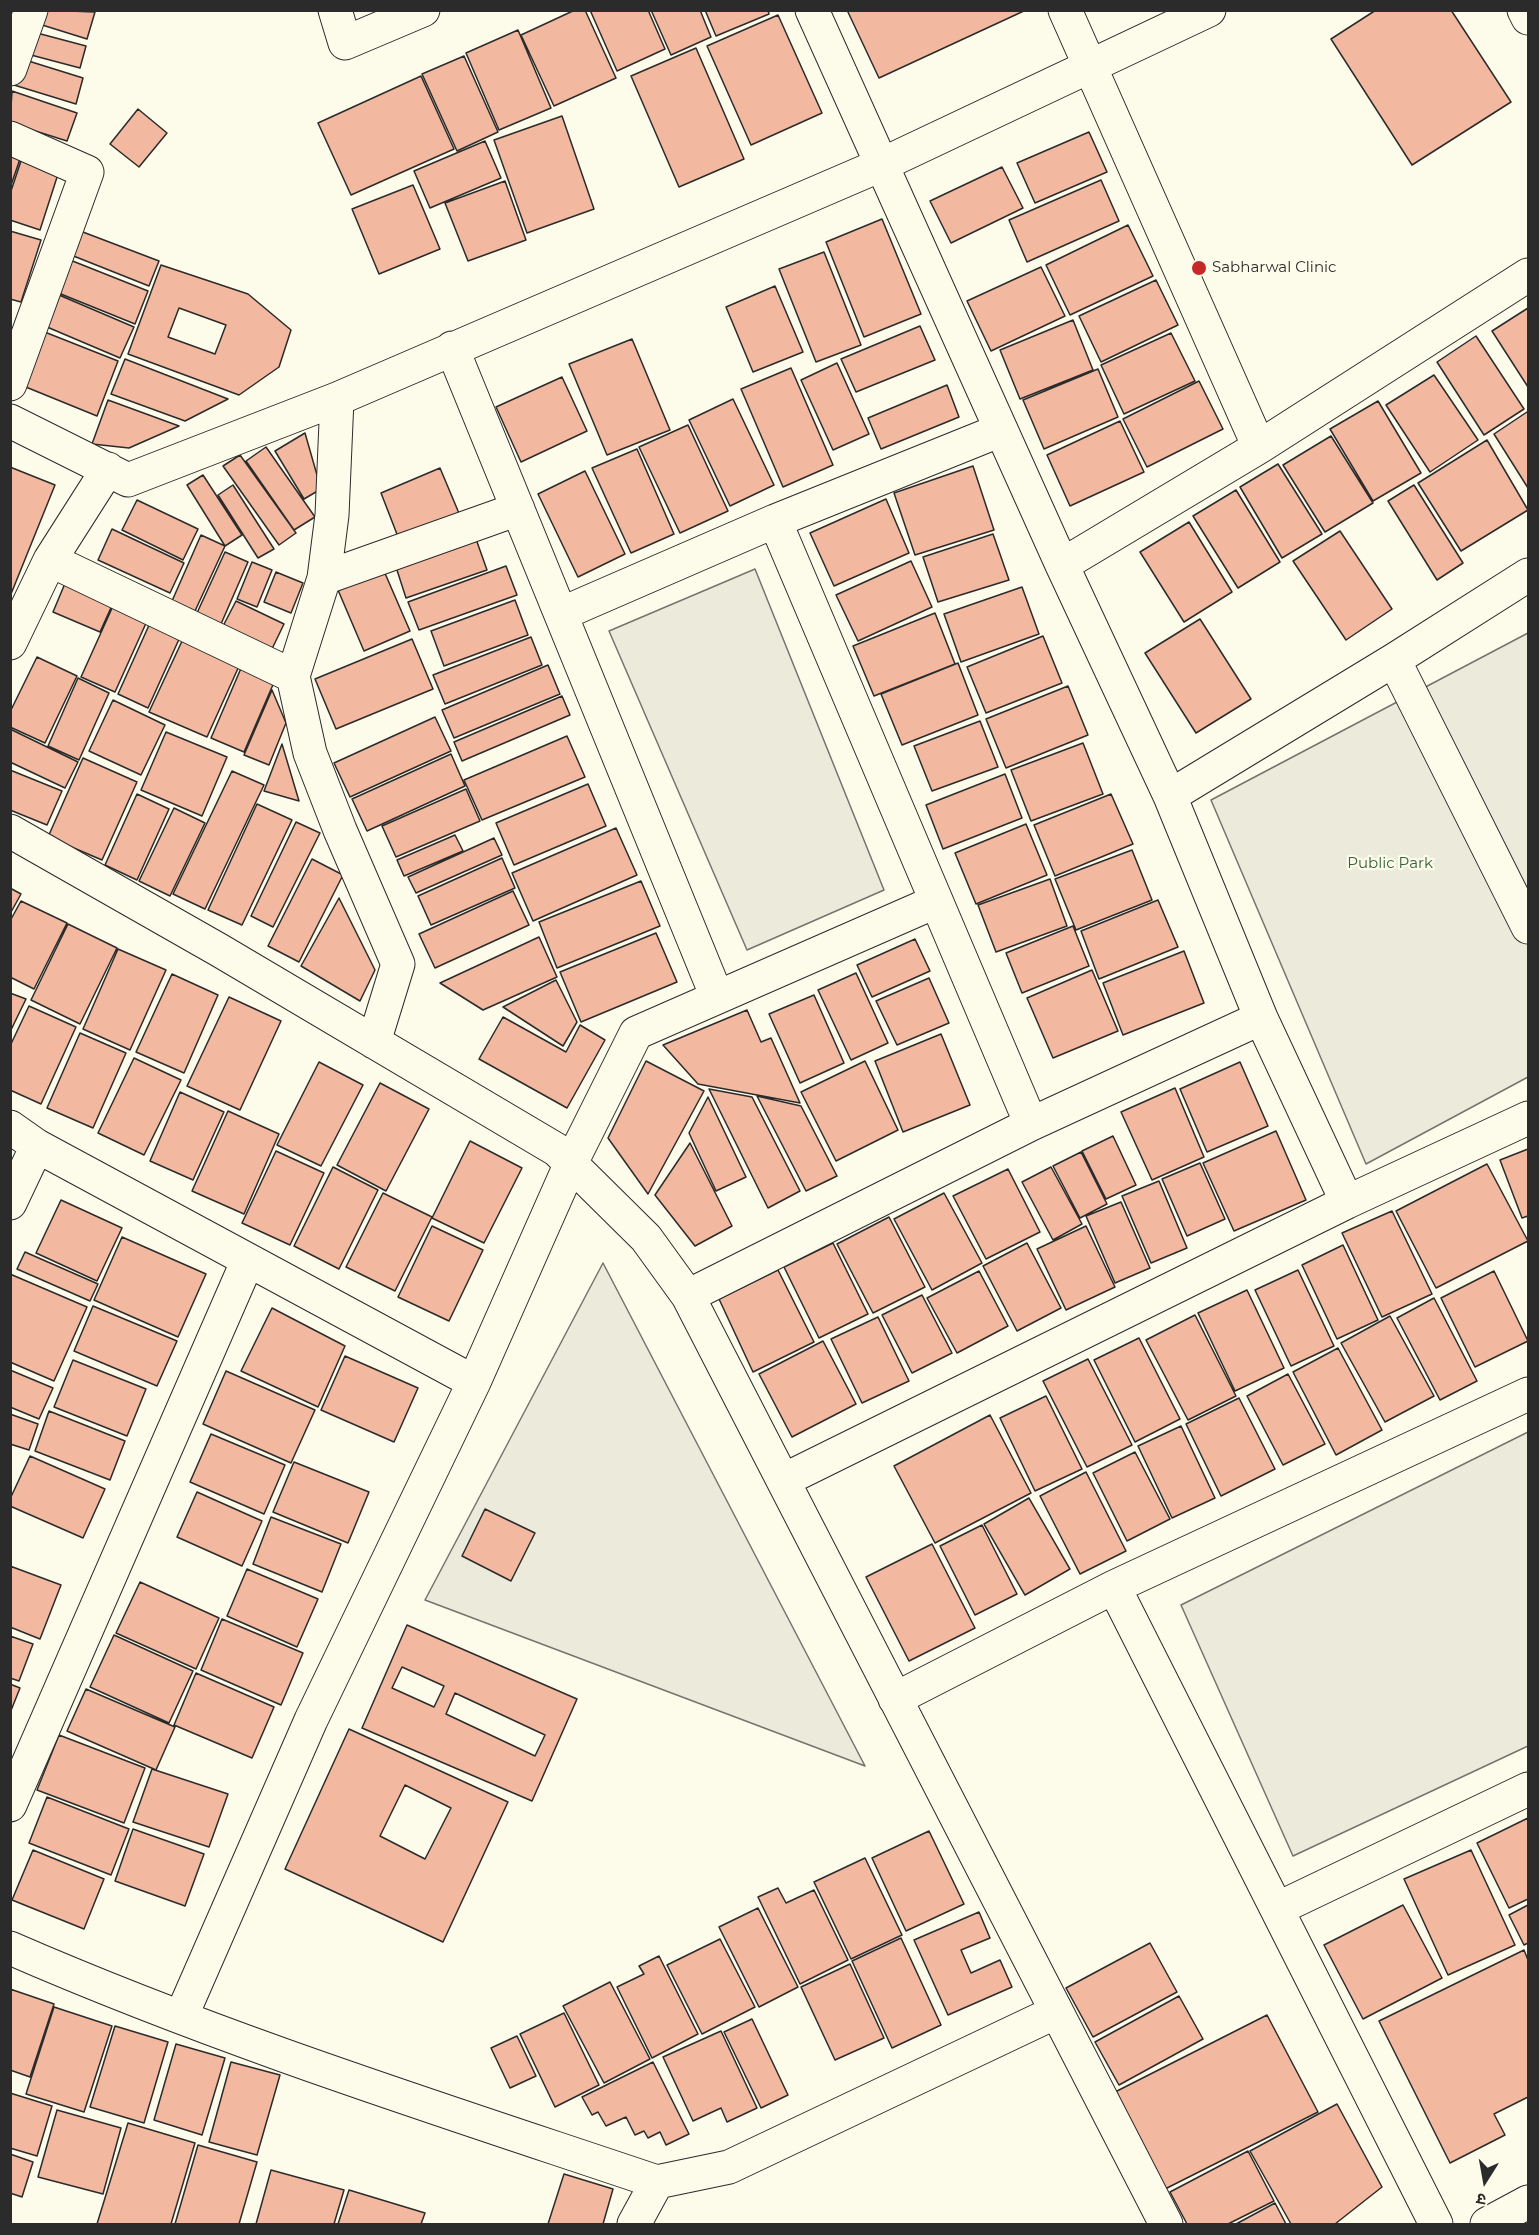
<!DOCTYPE html>
<html>
<head>
<meta charset="utf-8">
<style>
	body { margin:0 }
	#map { position:relative; width:1539px; height:2235px; overflow:hidden; background:#fdfbea; font-family:Montserrat,"Noto Sans Devanagari",sans-serif }
	canvas { display:block }
	.frame { position:absolute; inset:0; border:12px solid #2b2b2b; pointer-events:none }
	.north { position:absolute; left:1455px; top:2151px; width:60px; height:60px; -webkit-text-stroke:4px #fdfbea; paint-order:stroke; rotate:191deg; font-size:16px; font-weight:700; line-height:24px; text-align:center; color:#2b2b2b }
	.north::after { content:''; display:block; margin:auto; width:21px; height:27px; background:#2b2b2b; clip-path:polygon(50% 0,100% 100%,50% 72%,0 100%) }
</style>
</head>
<body>
<div id="map">
<canvas width="1539" height="2235"></canvas>
<div class="frame"></div>
<div class="north">उ</div>
</div>
<script>
const context = document.querySelector('canvas').getContext('2d');
context.lineJoin = 'round';
function paint(path, color) {
  context.fillStyle = color;
  context.fill(path, 'evenodd');
}
function strokePath(path, color, width, dash) {
  context.strokeStyle = color;
  context.lineWidth = width;
  context.lineCap = dash ? 'butt' : 'round';
  context.setLineDash(dash || []);
  context.stroke(path);
}
function label(font, color, halo, rows, align = 'center') {
  context.font = font + ' Montserrat,sans-serif';
  context.lineWidth = 4.5;
  context.setLineDash([]);
  context.textBaseline = 'middle';
  context.strokeStyle = halo;
  context.fillStyle = color;
  for (const [text, x, y, turn = 0] of rows) {
    context.save();
    context.translate(x, y);
    context.rotate((+turn || 0) * Math.PI / 180);
    context.textAlign = isNaN(turn) ? turn : align;
    if (halo) context.strokeText(text, 0, 0);
    context.fillText(text, 0, 0);
    context.restore();
  }
}
const green = new Path2D(`
	M755 569 884 890 747 950 609 631Z
	M1528 633V1077L1366 1164 1211 800Z
	M603 1263 865 1766 425 1600Z
	M1528 1432V1746L1293 1856 1181 1605Z`);
paint(green, '#ecebdb');
strokePath(green, '#74746e', 1.5);
const building = new Path2D(`
	M43 10 95 12 87 39 39 24Z
	M575 10H585L616 78 554 106 521 35Z
	M590 10H648L665 49 617 71Z
	M651 10H700L711 37 671 55Z
	M705 10H768L769 14 716 36Z
	M847 10H1026L879 78Z
	M1376 10H1451L1511 102 1412 165 1331 39Z
	M778 15 822 113 751 145 707 46Z
	M518 30 551 108 499 130 466 53Z
	M37 33 86 46 80 68 31 55Z
	M696 48 744 159 679 187 631 76Z
	M464 56 498 132 457 151 422 74Z
	M22 59 83 78 76 104 14 85Z
	M421 76 454 149 351 195 318 123Z
	M12 91 77 113 67 141 10 123Z
	M138 109 167 133 139 167 110 144Z
	M562 116 594 209 527 233 494 140Z
	M1089 132 1107 172 1035 203 1017 163Z
	M485 141 501 178 430 208 414 171Z
	M10 152 21 156 10 188Z
	M22 158 59 171 40 230 10 220V194Z
	M1002 167 1023 208 951 243 930 201Z
	M1101 180 1119 221 1027 262 1009 220Z
	M505 181 526 240 468 261 445 203Z
	M413 185 440 249 379 274 352 209Z
	M882 219 921 314 864 337 826 242Z
	M1128 225 1153 276 1070 315 1046 265Z
	M75 229 159 261 149 286 66 253Z
	M10 231 41 240 21 302 10 299Z
	M824 252 861 345 816 362 779 269Z
	M65 258 148 291 135 324 51 290Z
	M161 265 248 294 291 330 279 367 239 395 128 354ZM179 308 226 325 215 354 168 337Z
	M1041 267 1065 316 991 351 967 301Z
	M1156 280 1178 325 1101 362 1079 316Z
	M775 286 803 352 753 372 726 307Z
	M52 292 134 327 120 358 40 324Z
	M1528 308V387L1492 331Z
	M1073 320 1093 370 1020 399 1000 350Z
	M920 326 935 360 856 392 841 359Z
	M37 329 118 361 97 416 16 383Z
	M1171 333 1195 381 1124 414 1101 365Z
	M1476 336 1524 409 1484 435 1437 362Z
	M632 339 670 430 607 455 569 364Z
	M125 359 228 399 185 421 111 394Z
	M837 363 869 434 833 450 801 380Z
	M791 368 833 465 783 487 741 389Z
	M1098 369 1118 417 1044 449 1023 400Z
	M1434 375 1478 440 1430 472 1386 405Z
	M562 377 587 431 521 462 496 407Z
	M1199 381 1223 429 1147 467 1123 419Z
	M947 385 959 417 881 449 868 418Z
	M733 399 774 485 730 506 689 420Z
	M108 400 179 426 129 448 92 444Z
	M1378 401 1421 473 1373 501 1330 429Z
	M1527 412 1528 414V488L1494 434Z
	M1120 421 1144 472 1070 506 1047 455Z
	M688 425 728 511 680 533 639 447Z
	M305 433 321 489 304 499 275 451Z
	M1331 436 1373 503 1325 532 1283 465Z
	M1487 440 1528 510 1461 551 1418 483Z
	M266 447 315 517 294 530 246 461Z
	M637 449 674 534 631 553 592 468Z
	M240 455 296 533 279 545 223 466Z
	M1278 464 1322 534 1282 558 1240 487Z
	M973 466 994 530 915 555 894 493Z
	M10 467 55 485 11 594H10Z
	M440 468 461 518 400 542 381 493Z
	M585 471 625 554 578 577 538 494Z
	M203 475 242 535 225 546 187 485Z
	M233 485 274 549 258 558 218 495Z
	M1414 485 1463 563 1437 580 1388 501Z
	M1236 490 1280 562 1238 588 1193 516Z
	M886 499 909 553 834 586 810 533Z
	M137 500 198 529 183 560 122 530Z
	M1189 522 1232 592 1184 622 1140 552Z
	M112 529 184 563 170 593 98 560Z
	M1340 531 1392 609 1346 640 1293 561Z
	M993 534 1009 580 938 602 923 557Z
	M201 535 225 546 195 611 172 601Z
	M476 539 487 570 406 598 396 567Z
	M225 552 248 562 221 624 197 613Z
	M911 561 932 607 858 641 836 595Z
	M252 562 272 570 257 607 237 599Z
	M506 566 517 595 419 630 408 602Z
	M384 571 410 631 364 651 338 590Z
	M276 572 303 583 291 613 264 602Z
	M66 581 114 601 100 632 53 612Z
	M1022 587 1039 634 961 662 944 614Z
	M515 600 528 635 444 666 431 631Z
	M236 601 284 624 270 653 221 630Z
	M113 606 147 621 115 692 81 677Z
	M935 613 955 664 874 696 853 646Z
	M1200 619 1251 699 1196 733 1145 653Z
	M150 623 180 637 148 708 118 694Z
	M1043 636 1062 683 986 713 967 667Z
	M531 637 542 665 445 704 433 675Z
	M183 639 240 664 207 737 149 712Z
	M412 639 433 689 336 729 315 679Z
	M37 657 77 676 45 743 10 727V712Z
	M958 663 978 715 902 745 881 694Z
	M548 665 560 694 454 738 442 710Z
	M242 666 275 680 244 752 211 738Z
	M78 678 109 693 79 760 48 746Z
	M1068 686 1088 735 1006 768 986 719Z
	M272 690 286 723 269 765 244 755Z
	M562 696 570 715 462 761 454 742Z
	M113 700 165 725 141 775 89 751Z
	M435 717 451 751 350 797 334 763Z
	M980 721 998 767 932 791 914 746Z
	M10 729 78 762 65 788 10 762Z
	M166 732 227 757 202 816 141 790Z
	M567 736 585 777 482 820 464 780Z
	M1083 743 1103 794 1031 821 1011 770Z
	M282 744 299 801 264 791Z
	M451 754 465 786 367 831 352 799Z
	M83 758 137 782 102 860 48 837Z
	M10 770 62 791 47 825 10 810Z
	M232 771 264 785 205 909 173 894Z
	M1005 774 1022 818 943 849 926 805Z
	M588 784 606 826 514 865 496 823Z
	M466 789 480 821 396 857 382 826Z
	M137 794 169 809 137 880 105 865Z
	M1111 794 1133 844 1055 876 1034 825Z
	M257 804 292 820 242 925 208 910Z
	M174 808 205 823 170 896 139 881Z
	M296 822 320 833 273 927 251 916Z
	M1026 824 1047 875 976 904 955 853Z
	M616 828 637 875 533 921 512 873Z
	M455 835 463 851 404 876 397 860Z
	M494 838 502 855 416 893 408 877Z
	M1132 850 1152 900 1076 930 1055 879Z
	M502 858 515 888 431 925 418 896Z
	M312 859 343 875 299 962 268 946Z
	M1050 879 1067 926 996 952 978 905Z
	M641 881 660 926 557 968 539 922Z
	M10 888 21 894 10 914Z
	M513 891 529 925 435 968 419 934Z
	M339 898 375 970 360 1001 301 966Z
	M1158 900 1178 947 1099 979 1081 931Z
	M21 901 67 923 34 989 10 977V921Z
	M68 924 117 948 80 1024 31 1000Z
	M1073 926 1089 966 1022 993 1006 953Z
	M656 933 677 982 581 1022 560 972Z
	M539 937 557 977 483 1010 440 983Z
	M915 939 930 971 872 997 857 965Z
	M118 949 166 970 130 1050 83 1029Z
	M1184 951 1204 1003 1123 1035 1103 983Z
	M1092 970 1118 1031 1053 1058 1027 998Z
	M856 973 888 1043 851 1060 818 990Z
	M172 974 218 995 184 1073 136 1052Z
	M929 978 949 1023 897 1045 876 1001Z
	M556 980 577 1022 563 1046 503 1007Z
	M10 993 26 999 10 1032Z
	M814 995 844 1063 800 1083 769 1014Z
	M229 997 281 1021 240 1110 187 1086Z
	M29 1006 76 1027 41 1104 10 1090V1046Z
	M747 1010 761 1042 771 1038 800 1103 698 1084 663 1045Z
	M503 1017 566 1052 580 1025 605 1040 567 1108 479 1059Z
	M80 1033 126 1053 93 1128 47 1108Z
	M941 1034 970 1105 903 1132 875 1061Z
	M134 1058 181 1080 144 1155 98 1133Z
	M646 1061 704 1091 648 1194 608 1138Z
	M865 1061 898 1130 836 1161 801 1092Z
	M319 1062 363 1085 321 1166 277 1145Z
	M1240 1062 1268 1126 1207 1152 1180 1089Z
	M380 1083 429 1109 386 1191 337 1165Z
	M1175 1088 1204 1157 1152 1180 1121 1112Z
	M709 1089 752 1097 800 1191 768 1208Z
	M180 1092 224 1112 193 1180 150 1161Z
	M757 1096 801 1106 837 1176 806 1191Z
	M708 1097 746 1177 716 1191 689 1133Z
	M228 1111 279 1134 244 1214 192 1191Z
	M1276 1131 1306 1200 1234 1231 1203 1163Z
	M1113 1136 1136 1185 1106 1199 1082 1151Z
	M470 1141 522 1168 484 1243 432 1218Z
	M690 1143 732 1226 695 1246 655 1195Z
	M1528 1149V1216L1522 1218 1500 1160Z
	M276 1151 324 1173 290 1245 242 1223Z
	M1081 1152 1107 1204 1080 1218 1053 1166Z
	M1200 1163 1225 1219 1187 1236 1162 1179Z
	M1487 1164 1528 1241 1436 1288 1396 1211Z
	M333 1167 378 1190 339 1269 294 1246Z
	M1051 1167 1082 1224 1053 1240 1022 1182Z
	M1008 1169 1040 1232 986 1259 953 1196Z
	M1159 1181 1187 1248 1151 1263 1122 1196Z
	M383 1193 432 1217 395 1291 346 1267Z
	M944 1193 982 1263 932 1290 894 1219Z
	M61 1200 122 1228 97 1281 36 1253Z
	M1121 1202 1150 1268 1115 1283 1086 1216Z
	M1392 1211 1432 1294 1382 1317 1342 1233Z
	M889 1217 925 1287 873 1313 837 1244Z
	M432 1226 483 1250 449 1321 398 1297Z
	M1086 1226 1115 1287 1066 1310 1037 1249Z
	M122 1237 206 1274 178 1337 94 1300Z
	M833 1243 868 1314 819 1338 784 1267Z
	M1027 1243 1061 1308 1017 1331 983 1266Z
	M1343 1245 1378 1320 1337 1339 1302 1265Z
	M25 1252 98 1284 90 1301 17 1269Z
	M778 1270 814 1342 753 1372 719 1299Z
	M1298 1270 1334 1346 1291 1366 1255 1290Z
	M979 1271 1008 1326 957 1353 927 1298Z
	M1494 1271 1528 1341 1475 1367 1441 1298Z
	M10 1274 87 1307 54 1381 10 1362Z
	M1247 1290 1284 1368 1235 1391 1198 1313Z
	M922 1295 952 1353 912 1373 882 1315Z
	M1434 1298 1477 1381 1440 1400 1397 1318Z
	M93 1306 177 1341 157 1386 74 1351Z
	M272 1308 345 1346 318 1407 241 1371Z
	M1195 1315 1236 1396 1188 1420 1146 1340Z
	M1390 1316 1434 1396 1385 1422 1341 1343Z
	M878 1317 909 1381 862 1403 831 1339Z
	M1139 1338 1180 1419 1135 1442 1094 1360Z
	M823 1341 856 1404 792 1437 759 1374Z
	M1338 1348 1382 1430 1336 1455 1293 1372Z
	M345 1356 418 1388 394 1442 321 1410Z
	M1088 1359 1132 1445 1087 1467 1043 1381Z
	M73 1360 146 1389 127 1436 54 1407Z
	M10 1370 53 1388 39 1419 10 1407Z
	M226 1371 315 1410 291 1463 203 1424Z
	M1288 1374 1325 1444 1283 1465 1247 1396Z
	M1046 1396 1082 1469 1035 1491 1000 1418Z
	M1239 1398 1275 1469 1221 1496 1186 1424Z
	M49 1411 125 1441 110 1480 35 1451Z
	M10 1414 38 1424 29 1450 10 1444Z
	M990 1415 1031 1493 935 1543 894 1466Z
	M1181 1426 1215 1498 1172 1518 1138 1446Z
	M211 1434 285 1465 264 1514 190 1482Z
	M1135 1452 1170 1519 1127 1541 1093 1473Z
	M30 1456 105 1489 83 1538 10 1506V1499Z
	M294 1462 369 1492 348 1543 273 1512Z
	M1086 1472 1126 1551 1080 1574 1040 1496Z
	M197 1492 262 1521 242 1566 177 1537Z
	M1029 1498 1070 1569 1025 1595 984 1524Z
	M485 1509 535 1533 511 1581 462 1556Z
	M271 1517 341 1544 322 1592 253 1564Z
	M982 1525 1017 1594 975 1615 940 1546Z
	M932 1544 975 1628 909 1661 866 1577Z
	M10 1566 61 1585 40 1639 10 1627Z
	M247 1569 318 1599 297 1647 227 1616Z
	M140 1582 219 1618 196 1669 116 1633Z
	M222 1619 303 1653 281 1705 201 1670Z
	M407 1625 577 1699 532 1801 362 1728ZM402 1667 444 1686 434 1707 392 1688ZM455 1693 545 1735 535 1756 446 1714Z
	M114 1635 193 1671 169 1723 90 1687Z
	M10 1636 33 1644 19 1681 10 1678Z
	M196 1673 274 1707 252 1758 174 1725Z
	M10 1684 20 1688 10 1713Z
	M86 1689 175 1727 156 1770 67 1731Z
	M349 1729 508 1802 443 1942 285 1869ZM405 1785 451 1808 425 1859 380 1836Z
	M59 1735 145 1768 124 1823 37 1790Z
	M152 1769 228 1794 209 1847 133 1822Z
	M47 1797 129 1829 111 1875 29 1843Z
	M1528 1818V1899L1509 1908 1477 1843Z
	M133 1829 204 1854 185 1906 115 1881Z
	M929 1831 964 1904 906 1931 872 1858Z
	M33 1850 104 1879 84 1929 12 1900Z
	M1471 1850 1515 1945 1448 1975 1404 1879Z
	M865 1858 902 1935 851 1959 814 1882Z
	M778 1888 786 1903 814 1890 848 1960 800 1984 758 1897Z
	M1403 1905 1442 1978 1363 2019 1324 1945Z
	M1528 1905V1943L1524 1945 1509 1915Z
	M758 1908 798 1987 759 2007 719 1927Z
	M979 1912 990 1938 961 1950 971 1973 1000 1960 1012 1987 948 2015 914 1940Z
	M901 1938 941 2025 892 2048 852 1961Z
	M720 1939 755 2007 702 2034 667 1965Z
	M1150 1943 1177 1992 1093 2037 1066 1988Z
	M1524 1950 1528 1960V2097L1494 2114 1505 2135 1450 2163 1379 2021Z
	M659 1956 698 2034 652 2058 617 1987 644 1974 639 1966Z
	M850 1964 884 2038 835 2060 801 1987Z
	M610 1982 650 2059 604 2083 563 2006Z
	M10 1989 54 2004 30 2077 10 2070Z
	M1179 1996 1203 2039 1119 2085 1095 2042Z
	M54 2007 112 2026 84 2112 26 2094Z
	M564 2013 599 2085 555 2107 520 2034Z
	M1267 2015 1318 2112 1165 2189 1115 2092Z
	M752 2019 788 2095 761 2108 724 2032Z
	M115 2026 168 2042 144 2123 90 2107Z
	M721 2031 757 2108 727 2122 721 2108 693 2121 663 2057Z
	M517 2036 536 2076 510 2088 491 2048Z
	M176 2044 225 2058 202 2135 154 2120Z
	M231 2062 280 2075 257 2155 209 2142Z
	M653 2062 689 2134 666 2145 660 2132 648 2138 644 2131 635 2135 626 2117 606 2126 598 2112 592 2115 582 2097Z
	M10 2093 52 2106 37 2156 10 2148Z
	M1337 2104 1382 2187 1335 2224H1291L1250 2151Z
	M57 2110 121 2128 103 2194 38 2177Z
	M128 2123 195 2143 171 2224H97Z
	M198 2145 257 2162 239 2224H175Z
	M1248 2151 1274 2201 1228 2224H1187L1170 2192Z
	M10 2154 33 2162 22 2197 10 2193Z
	M271 2170 344 2190 334 2224H256Z
	M564 2174 613 2189 603 2224H548Z
	M349 2190 425 2213 421 2224H338Z
	M1275 2203 1286 2224H1236Z`);
paint(building, '#f2b8a0');
strokePath(building, '#2b2b2b', 1.5);
const minor = new Path2D(`
	M335 10 345 43 423 10
	M812 10 1062 565 1170 796 1261 1018 1347 1202
	M1065 10 1259 447
	M1524 10 1528 18
	M10 69 31 10
	M10 138 87 172 10 384
	M452 348 717 997
	M337 399 332 515 324 578 293 676 310 753 340 830 398 964 374 1042
	M10 421 128 480 337 399 883 164 1209 10
	M775 521 1031 1124
	M50 560 293 676
	M1062 565 1259 447 1528 275
	M324 578 518 509
	M561 614 775 521 1001 430
	M10 643 50 560 108 469
	M1394 660 1528 927
	M1170 796 1394 660 1528 575
	M10 831 219 950 557 1150 646 1238 688 1296 1166 2224
	M10 1127 37 1146 474 1382
	M10 1203 37 1146
	M688 1296 1031 1124 1261 1018
	M784 1480 1347 1202 1528 1118
	M1114 1587 1436 2224
	M895 1699 1114 1587 1528 1394
	M10 1805 248 1260
	M1277 1909 1528 1789
	M10 1948C221 2040 440 2109 657 2182
	M181 2017 311 1720 474 1382 571 1163 636 1033 935 902
	M634 2224 657 2182 729 2167 1056 2012
	M1487 2224 1528 2202`);
strokePath(minor, '#2b2b2b', 35);
strokePath(minor, '#fdfbea', 33);
for (const [x, y, r, color] of [
	[1199,268,8,"#c62828"]
]) {
  const dot = new Path2D();
  dot.arc(x, y, r, 0, 2 * Math.PI);
  context.fillStyle = color;
  context.fill(dot);
  strokePath(dot, '#fdfbea', 2);
}
label('15px', '#2b2b2b', '#fdfbea', [
	["Sabharwal Clinic",1212,268]
], 'left');
label('15px', '#34623c', '#fdfbea', [
	["Public Park",1390,864]
]);
</script>
</body>
</html>
